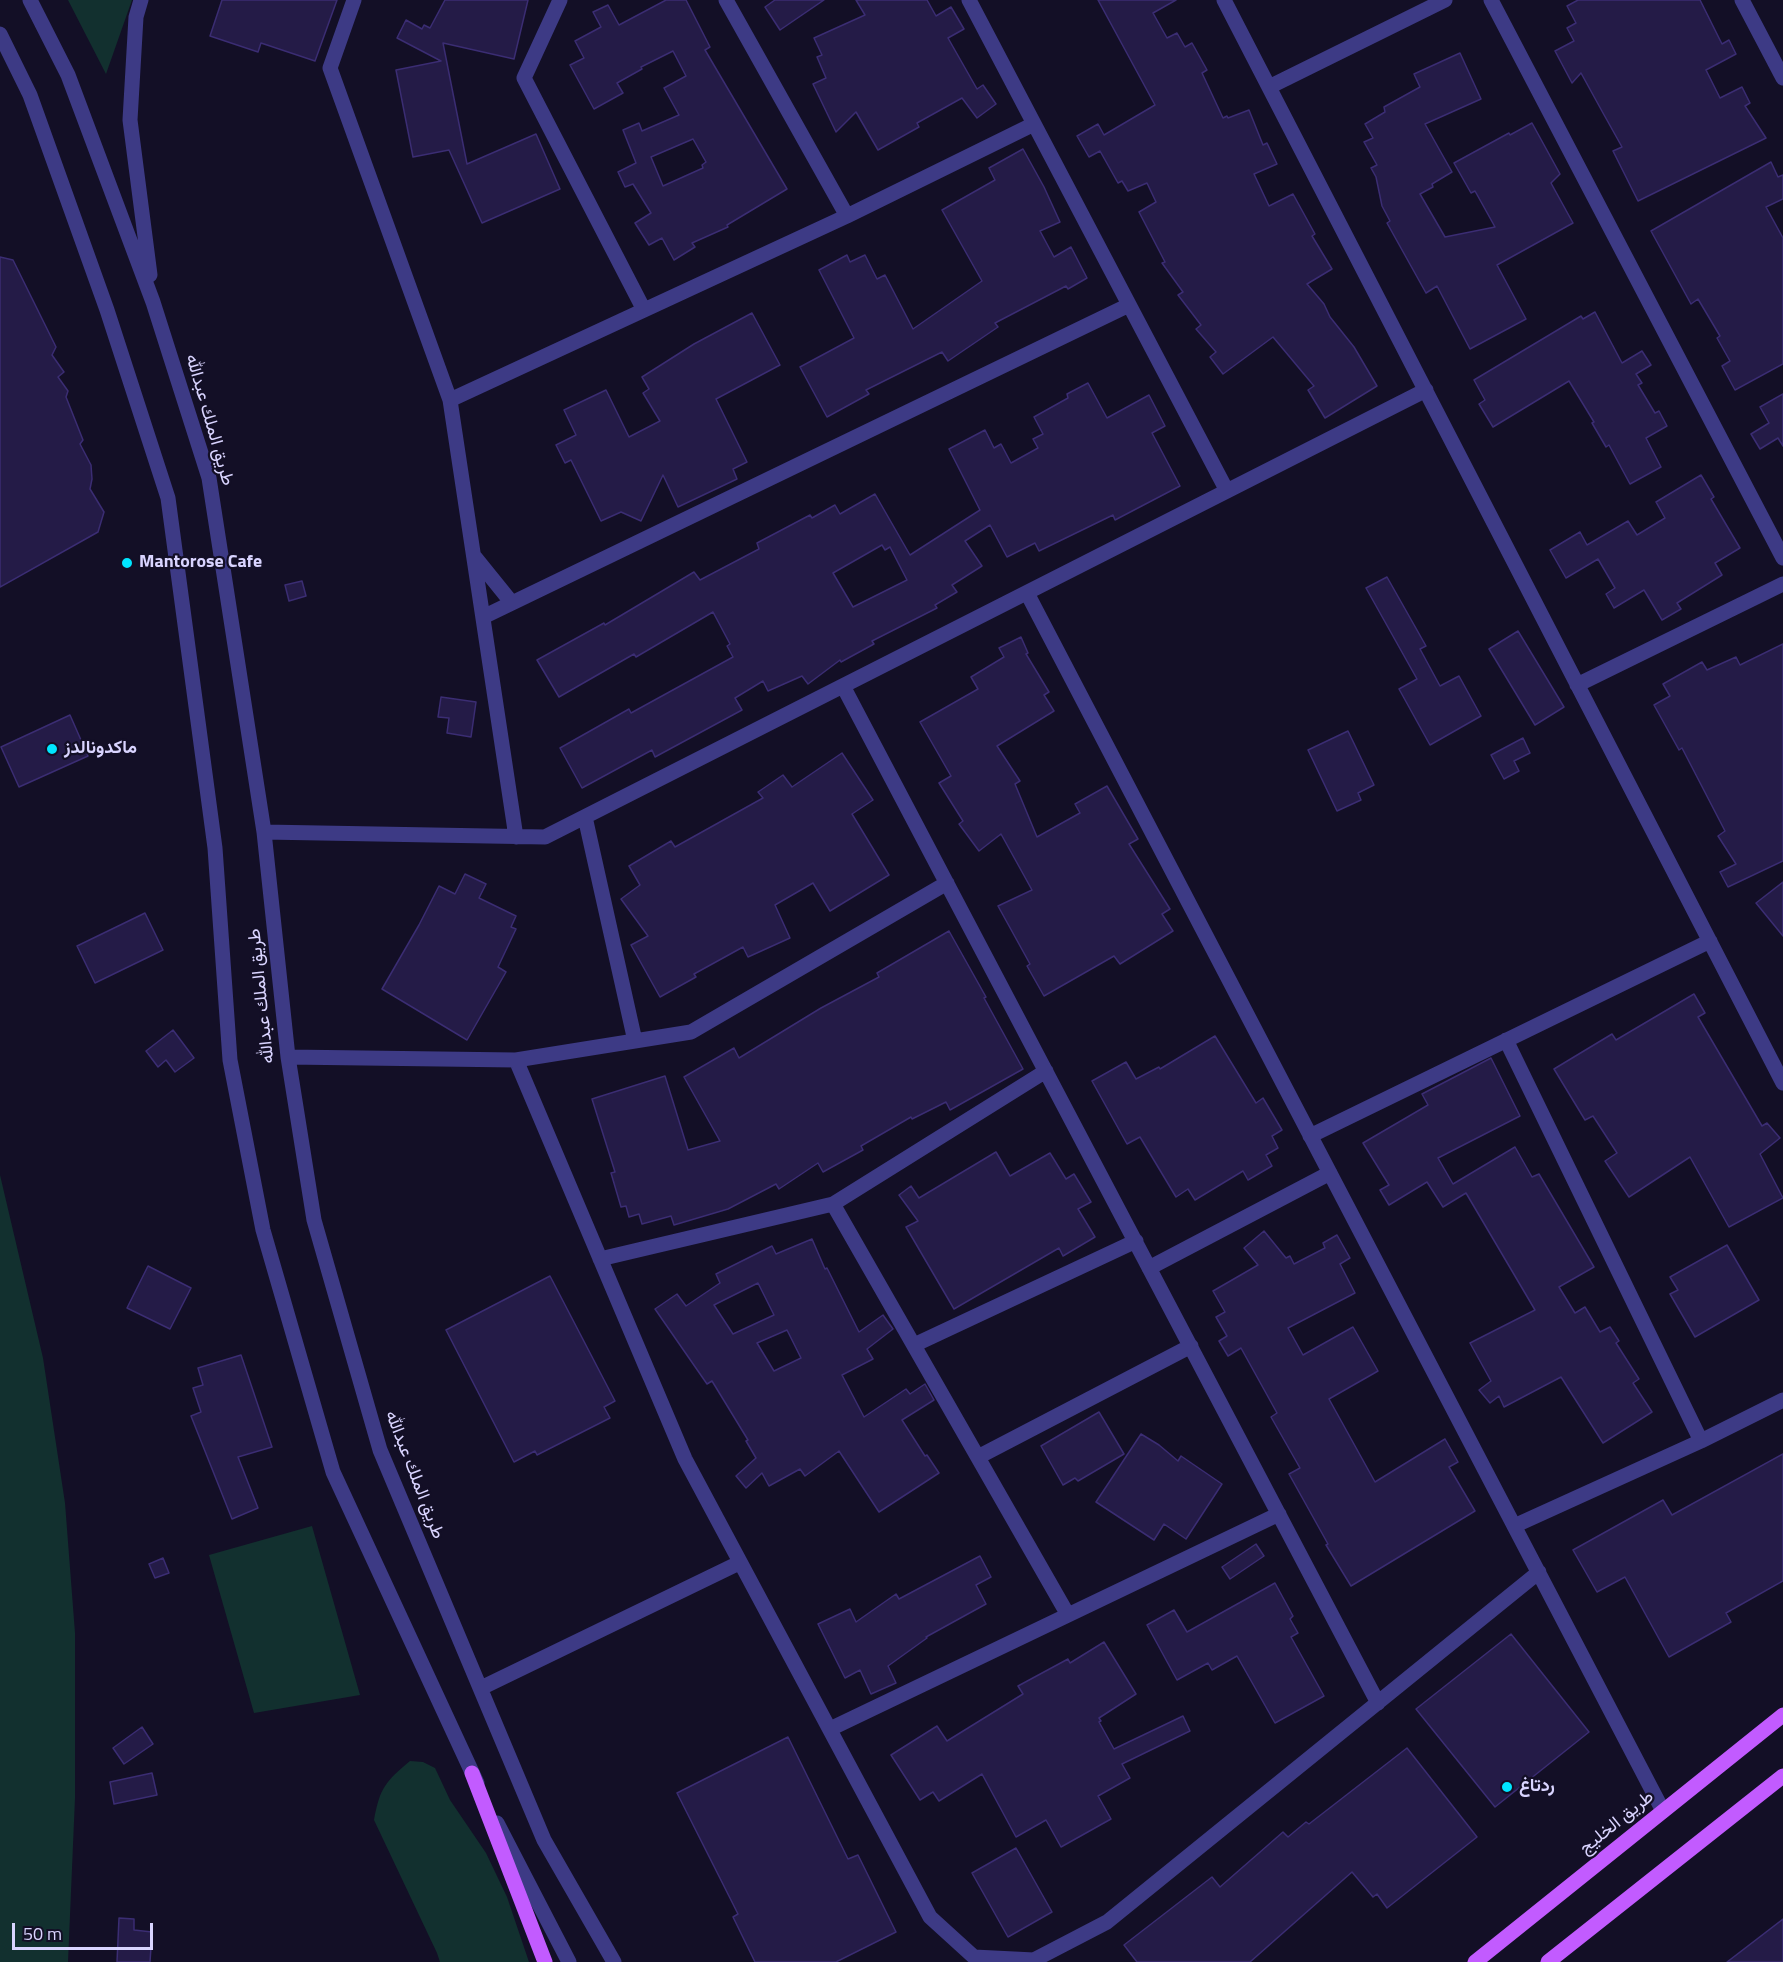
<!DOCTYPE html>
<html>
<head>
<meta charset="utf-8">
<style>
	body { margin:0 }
	#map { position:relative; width:1783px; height:1962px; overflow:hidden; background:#130f26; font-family:"Titillium Web",sans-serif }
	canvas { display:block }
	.scale { position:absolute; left:12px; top:1923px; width:141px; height:27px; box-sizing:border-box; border:3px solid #d9d4ff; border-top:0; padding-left:8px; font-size:18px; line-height:21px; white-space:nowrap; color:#d9d4ff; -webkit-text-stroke:4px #130f26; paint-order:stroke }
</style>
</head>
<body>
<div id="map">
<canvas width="1783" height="1962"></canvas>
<div class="scale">50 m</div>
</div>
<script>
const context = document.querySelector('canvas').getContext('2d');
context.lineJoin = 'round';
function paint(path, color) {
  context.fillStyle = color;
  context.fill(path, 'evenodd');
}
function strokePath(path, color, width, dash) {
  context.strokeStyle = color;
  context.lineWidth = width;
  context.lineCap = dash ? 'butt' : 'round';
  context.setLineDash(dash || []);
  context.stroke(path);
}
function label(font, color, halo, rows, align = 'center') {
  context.font = font + ' "Titillium Web",Vazirmatn,sans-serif';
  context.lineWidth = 4.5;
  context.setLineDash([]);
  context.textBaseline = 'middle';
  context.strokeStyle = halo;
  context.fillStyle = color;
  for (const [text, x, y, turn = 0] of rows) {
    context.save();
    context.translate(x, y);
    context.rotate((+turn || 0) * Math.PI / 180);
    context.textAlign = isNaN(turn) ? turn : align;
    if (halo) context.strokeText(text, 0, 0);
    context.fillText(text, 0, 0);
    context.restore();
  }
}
paint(new Path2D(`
	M68 0H132L106 74Z
	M0 1175 43 1358 65 1503 75 1633V1798L68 1962H0Z
	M312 1526 360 1695 254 1713 209 1555Z
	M410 1761 423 1762 435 1768 450 1800 486 1853 507 1897 529 1962H440L437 1953 374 1820C380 1788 385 1782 410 1761Z`), '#12302f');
const building = new Path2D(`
	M222 0H337L315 61 261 43 258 52 210 36Z
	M445 0H528L514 59 443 43 467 164 536 134 560 189 482 223 449 150 413 157 396 70 441 61 397 38 406 20 422 29 424 25 430 28Z
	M666 0H686L710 47 705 50 787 189 727 225 728 227 692 243 695 247 674 260 662 238 649 245 635 223 651 213 633 184 625 187 618 172 636 163 623 130 639 123 642 131 679 115 664 88 686 76 673 51 641 67 642 69 617 83 623 93 594 109 570 65 584 58 575 41 601 27 593 12 608 5 619 25ZM693 139 706 162 702 165 703 168 663 186 651 157Z
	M775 0H824L780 30 765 7Z
	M856 0H927L936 16 951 7 964 29 948 38 977 89 983 85 996 104 977 118 962 98 917 123 919 127 878 150 856 112 836 132 813 84 826 78 817 57 822 55 814 38 865 15Z
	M1098 0H1176L1153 13 1167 38 1177 33 1185 47 1192 43 1207 70 1202 73 1223 118 1227 116 1228 118 1249 110 1263 145 1267 143 1277 164 1254 174 1269 206 1293 194 1315 234 1312 236 1332 269 1307 284 1324 304 1330 317 1354 347 1377 386 1325 418 1308 390 1314 386 1273 337 1223 374 1210 357 1216 352 1196 329 1201 325 1178 295 1183 292 1162 263 1165 262 1139 212 1156 202 1147 183 1128 191 1122 181 1118 183 1100 151 1089 157 1077 136 1098 124 1104 135 1155 105Z
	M1578 0H1700L1722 44 1729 40 1736 54 1706 70 1720 98 1742 87 1750 103 1745 106 1766 138 1638 201 1613 151 1622 147 1603 113 1581 73 1572 83 1555 51 1574 41 1567 28 1576 23 1567 6Z
	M1460 53 1481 99 1425 124 1452 172 1432 184 1433 187 1420 194 1445 237 1495 227 1475 191 1471 193 1454 163 1509 133 1510 135 1532 123 1560 174 1551 183 1573 223 1497 265 1526 319 1470 349 1437 286 1426 293 1387 223 1390 221 1382 206 1376 177 1371 168 1377 165 1364 142 1373 138 1365 124 1385 112 1384 107 1420 87 1414 74Z
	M1023 149 1044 187 1060 222 1040 231 1054 257 1071 247 1087 278 1068 289 1066 286 995 323 998 327 948 361 942 352 866 390 869 394 827 417 800 367 854 338 819 270 847 255 850 262 865 255 877 279 885 275 913 329 982 281 942 210 995 180 989 168Z
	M1771 162 1778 177 1783 175V199L1766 207 1783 238V364L1735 390 1722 366 1730 361 1717 338 1720 336 1698 299 1691 304 1651 231Z
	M0 257 13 260 56 347 52 355 64 372 58 377 68 391 66 397 83 440 80 444 91 465 92 479 90 489 104 512 98 532 0 587Z
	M1595 312 1622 363 1642 351 1651 365 1636 374 1642 383 1638 385 1655 413 1659 411 1667 426 1646 438 1661 467 1630 484 1609 445 1606 447 1592 423 1594 422 1569 381 1493 427 1479 404 1485 400 1474 380 1581 316 1583 319Z
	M752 313 780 365 716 399 747 462 733 469 737 479 678 507 663 475 641 521 621 512 601 521 571 460 565 463 556 445 576 435 564 410 606 390 629 437 660 421 643 393 649 389 642 377 694 344Z
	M1088 383 1107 418 1149 395 1165 426 1152 433 1180 486 1115 520 1113 515 1039 551 1035 543 1007 557 990 525 965 541 982 566 952 585 957 592 935 605 937 608 872 641 874 644 841 662 840 660 808 684 802 676 768 691 763 681 735 698 742 710 655 757 652 750 582 788 560 748 629 709 631 713 733 657 727 646 730 644 713 612 636 657 634 654 559 697 537 660 604 623 605 625 694 572 700 580 759 549 757 543 810 515 812 518 835 505 840 514 875 494 910 555 980 510 949 449 985 430 994 448 1001 444 1011 463 1038 448 1033 439 1043 434 1034 417 1068 398 1067 394ZM882 545 885 550 890 547 907 580 853 607 833 573Z
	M1783 394V446L1778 438 1760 449 1751 434 1769 423 1760 407Z
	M1701 475 1714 497 1711 499 1740 548 1715 563 1722 575 1677 603 1681 609 1662 620 1644 590 1614 608 1606 594 1615 588 1598 559 1566 578 1550 550 1580 532 1587 545 1628 521 1637 535 1665 518 1656 502Z
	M1387 577 1426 646 1420 649 1440 686 1459 676 1481 716 1430 745 1399 689 1417 679 1366 588Z
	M302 581 306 596 289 601 285 585Z
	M1518 631 1564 707 1535 725 1489 649Z
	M1021 637 1028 653 1026 654 1049 692 1044 695 1054 711 997 746 1020 781 1015 784 1037 837 1080 813 1075 804 1107 786 1138 839 1129 844 1170 909 1162 914 1173 931 1120 964 1114 956 1044 996 1027 966 1030 964 998 906 1032 890 1001 834 979 851 959 824 963 821 939 783 951 776 920 722 978 689 971 677 1004 657 999 648Z
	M1783 644V861L1728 887 1720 872 1736 864 1718 836 1725 831 1682 748 1679 750 1654 705 1670 696 1663 684 1702 662 1707 670 1736 657 1740 665Z
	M441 697 476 702 471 737 447 733 449 718 438 717Z
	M70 715 88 756 19 787 1 747Z
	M1348 731 1374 785 1358 793 1361 800 1337 811 1308 750Z
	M1523 738 1530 753 1514 761 1519 771 1504 779 1491 755Z
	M842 753 873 800 852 814 889 875 830 911 813 883 775 905 790 938 748 957 743 947 694 974 696 977 660 997 631 945 648 936 621 899 640 885 629 866 671 841 675 847 763 798 758 792 783 775 792 787Z
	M465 874 486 884 479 898 516 916 511 927 516 929 498 967 506 972 467 1040 382 989 419 925 439 886 455 894Z
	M1783 882V936L1756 903Z
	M145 913 163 950 95 983 77 946Z
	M949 931 986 997 984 998 1023 1069 950 1110 946 1102 912 1119 911 1117 861 1146 863 1150 823 1172 818 1163 779 1189 776 1184 728 1209 674 1225 671 1216 642 1224 639 1214 629 1217 626 1206 621 1207 611 1173 615 1172 592 1099 665 1076 688 1150 720 1141 684 1077 734 1048 739 1058 821 1008 879 977 877 973Z
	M1694 994 1705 1013 1698 1017 1762 1126 1767 1123 1780 1138 1760 1154 1783 1198 1729 1227 1690 1157 1629 1197 1605 1161 1617 1153 1593 1116 1585 1120 1554 1069 1612 1034 1616 1040Z
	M173 1030 194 1058 175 1072 166 1060 158 1067 146 1051Z
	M1215 1036 1256 1103 1263 1098 1282 1130 1272 1136 1278 1148 1266 1155 1272 1166 1248 1180 1243 1171 1195 1200 1188 1189 1176 1197 1140 1137 1127 1144 1092 1081 1126 1062 1136 1079 1159 1067 1160 1069Z
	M1491 1058 1520 1116 1438 1158 1453 1184 1515 1147 1532 1177 1539 1174 1594 1267 1559 1287 1575 1313 1585 1307 1600 1332 1610 1327 1619 1341 1616 1343 1639 1379 1633 1383 1652 1412 1603 1443 1561 1377 1504 1407 1499 1396 1490 1403 1479 1390 1491 1381 1470 1343 1535 1310 1466 1193 1443 1207 1427 1182 1389 1205 1380 1190 1389 1185 1363 1143 1428 1105 1422 1094Z
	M996 1152 1010 1176 1050 1153 1066 1179 1074 1174 1091 1202 1078 1209 1095 1237 1063 1256 1059 1248 954 1309 906 1227 918 1221 899 1195 911 1186 919 1198Z
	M1264 1231 1286 1258 1290 1256 1294 1264 1325 1248 1323 1243 1337 1235 1350 1258 1340 1264 1355 1293 1288 1328 1303 1355 1353 1327 1378 1371 1329 1399 1375 1482 1445 1439 1458 1462 1449 1467 1475 1511 1351 1586 1326 1545 1328 1544 1289 1474 1300 1468 1271 1417 1277 1413 1241 1348 1228 1356 1219 1341 1227 1336 1216 1317 1225 1312 1213 1291 1258 1265 1244 1248Z
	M812 1239 825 1269 827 1268 859 1332 883 1315 893 1329 867 1349 873 1359 842 1375 864 1417 906 1389 910 1394 925 1384 934 1400 902 1420 925 1456 927 1455 939 1473 879 1512 839 1451 805 1476 800 1469 769 1486 762 1473 746 1488 736 1476 756 1458 746 1441 748 1440 712 1381 707 1384 655 1309 677 1294 686 1306 720 1283 716 1274 772 1246 776 1254ZM758 1283 774 1315 733 1334 714 1305ZM787 1330 801 1358 774 1371 757 1343Z
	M1727 1245 1759 1300 1695 1337 1670 1294 1678 1290 1670 1277Z
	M148 1266 191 1288 170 1329 127 1308Z
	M550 1276 615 1401 604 1407 610 1418 537 1455 535 1451 514 1462 446 1330Z
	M241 1355 272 1447 238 1457 258 1508 232 1519 191 1416 201 1412 193 1388 203 1385 198 1368Z
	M1099 1412 1124 1454 1078 1481 1075 1478 1063 1485 1041 1446Z
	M1141 1434 1159 1445 1178 1461 1181 1456 1222 1484 1186 1539 1164 1524 1154 1540 1096 1502Z
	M1783 1454V1581L1726 1613 1731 1622 1669 1657 1625 1577 1597 1592 1573 1550 1663 1500 1672 1515Z
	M1256 1544 1264 1556 1230 1579 1222 1567Z
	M980 1556 991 1577 976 1585 986 1604 926 1637 927 1638 888 1666 896 1683 871 1694 860 1670 845 1678 818 1624 850 1609 856 1622 896 1594 899 1599Z
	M163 1558 169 1573 155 1578 149 1564Z
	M1275 1583 1293 1616 1290 1619 1298 1633 1291 1637 1324 1696 1275 1723 1237 1656 1212 1670 1208 1663 1177 1680 1147 1625 1174 1610 1187 1632Z
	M1511 1634 1589 1732 1495 1807 1416 1709Z
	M1104 1642 1136 1694 1099 1718 1101 1721 1099 1722 1114 1749 1183 1716 1190 1731 1122 1764 1130 1778 1098 1796 1111 1819 1061 1847 1046 1820 1016 1837 982 1774 939 1801 933 1792 920 1800 891 1755 937 1726 947 1741 1023 1694 1018 1686 1068 1659 1070 1663Z
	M142 1727 153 1744 124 1764 113 1748Z
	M788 1737 848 1859 858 1855 896 1932 836 1962H755L733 1917 738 1914 677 1793Z
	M1407 1748 1477 1837 1387 1908 1377 1894 1373 1897 1352 1872 1250 1962H1137L1124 1945 1212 1877 1220 1887 1283 1832 1288 1837 1306 1822 1309 1824Z
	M152 1773 157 1795 114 1804 110 1782Z
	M1016 1848 1052 1912 1008 1937 972 1873Z
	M119 1918 134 1919V1930L152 1932 150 1962H117Z
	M1783 1919V1962H1727Z`);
paint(building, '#241b47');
strokePath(building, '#3b2d73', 1.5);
strokePath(new Path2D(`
	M30 0 68 75 153 302 209 478 264 832 288 1057 314 1220 380 1450 544 1840 614 1962
	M141 0 136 17 130 120 150 275
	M354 0 330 68 450 400 516 837
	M560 0 524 78 644 310
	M726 0 847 216
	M969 0 1227 491
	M1224 0 1783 1083
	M1491 0 1783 558
	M1742 0 1783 78
	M0 34 30 95 107 310 168 498 215 848 230 1060 263 1230 333 1472 477 1783
	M1269 87 1445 0
	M450 400 847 216 1034 124
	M474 556 512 603
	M1027 593 1663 1811
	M483 617 1129 305
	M1577 685 1783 584
	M843 686 1378 1703
	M585 817 635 1041
	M264 832 545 837 1426 390
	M1506 1040 1701 1441
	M288 1057 516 1060 691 1032 947 883
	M516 1060 685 1459 930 1917 974 1957 1034 1960 1107 1922 1539 1572
	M1310 1136 1710 941
	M833 1204 1068 1615
	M600 1259 833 1204 1046 1071
	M1149 1268 1330 1173
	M914 1345 1136 1241
	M978 1457 1191 1346
	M1514 1526 1701 1441 1783 1400
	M481 1688 739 1563
	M830 1729 1279 1514
	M497 1823 569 1962`), '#3d3a85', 15);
strokePath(new Path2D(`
	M472 1773 545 1962
	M1475 1962 1783 1715
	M1548 1962 1783 1776`), '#c25bff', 15);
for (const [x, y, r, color] of [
	[127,563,6,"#00e5ff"],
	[52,749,6,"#00e5ff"],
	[1507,1787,6,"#00e5ff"]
]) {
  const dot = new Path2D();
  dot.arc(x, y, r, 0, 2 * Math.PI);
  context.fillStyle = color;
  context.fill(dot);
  strokePath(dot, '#130f26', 2);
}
label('18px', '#d9d4ff', '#130f26', [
	["طريق الملك عبدالله",209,420,74],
	["طريق الملك عبدالله",262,996,-96],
	["طريق الملك عبدالله",414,1475,69],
	["طريق الخليج",1617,1823,-39]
]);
label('bold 18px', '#d9d4ff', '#130f26', [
	["Mantorose Cafe",139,563],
	["ماكدونالدز",64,749],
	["ردتاغ",1519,1787]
], 'left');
</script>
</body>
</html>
